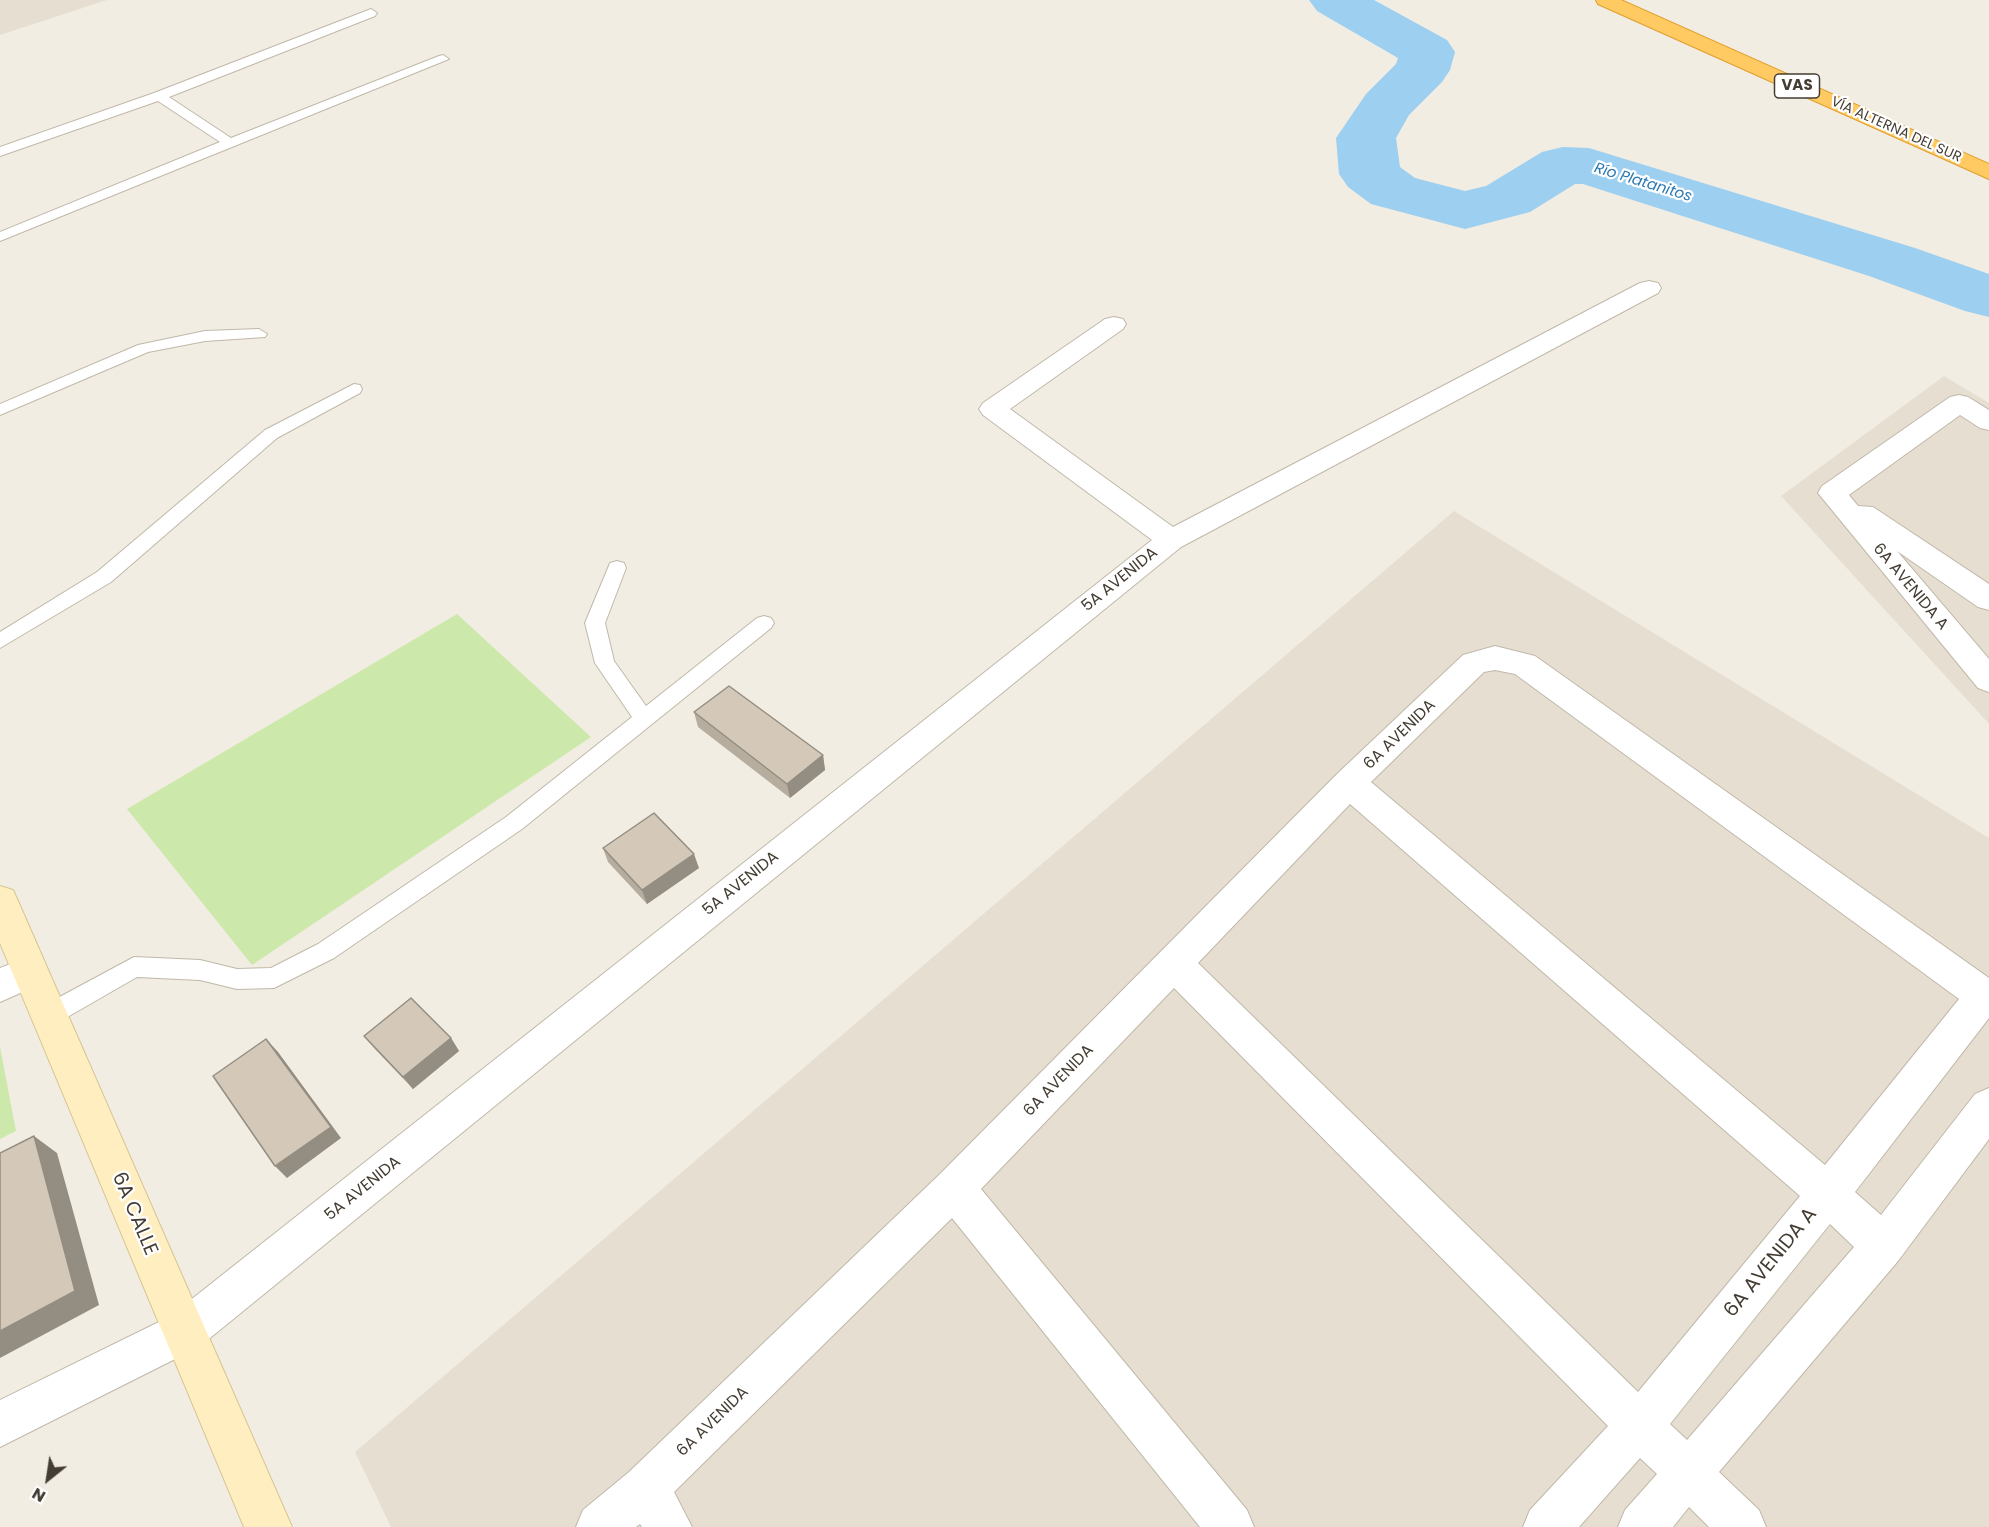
<!DOCTYPE html>
<html>
<head>
<meta charset="utf-8">
<style>
	body { margin:0 }
	#map { position:relative; width:1989px; height:1527px; overflow:hidden; background:#f2ede3; font-family:Poppins,sans-serif }
	canvas { display:block }
	.north { position:absolute; left:18px; top:1449px; width:60px; height:60px; -webkit-text-stroke:4px #fff; paint-order:stroke; rotate:210deg; font-size:16px; font-weight:700; line-height:24px; text-align:center; color:#443d33 }
	.north::after { content:''; display:block; margin:auto; width:21px; height:27px; background:#443d33; clip-path:polygon(50% 0,100% 100%,50% 72%,0 100%) }
</style>
</head>
<body>
<div id="map">
<canvas width="1989" height="1527"></canvas>
<div class="north">N</div>
</div>
<script>
const context = document.querySelector('canvas').getContext('2d');
context.lineJoin = 'round';
function paint(path, color) {
  context.fillStyle = color;
  context.fill(path, 'evenodd');
}
function strokePath(path, color, width, dash) {
  context.strokeStyle = color;
  context.lineWidth = width;
  context.lineCap = dash ? 'butt' : 'round';
  context.setLineDash(dash || []);
  context.stroke(path);
}
function label(font, color, halo, rows, align = 'center') {
  context.font = font + ' Poppins,sans-serif';
  context.lineWidth = 4.5;
  context.setLineDash([]);
  context.textBaseline = 'middle';
  context.strokeStyle = halo;
  context.fillStyle = color;
  for (const [text, x, y, turn = 0] of rows) {
    context.save();
    context.translate(x, y);
    context.rotate((+turn || 0) * Math.PI / 180);
    context.textAlign = isNaN(turn) ? turn : align;
    if (halo) context.strokeText(text, 0, 0);
    context.fillText(text, 0, 0);
    context.restore();
  }
}
paint(new Path2D(`
	M0 0H107L0 35Z
	M1944 376 1989 403V724L1781 496Z
	M1454 511 1989 838V1527H391L355 1452Z`), '#e6dfd1');
paint(new Path2D(`
	M457 614 591 737 252 965 127 809Z
	M0 1047 16 1131 0 1139Z`), '#cce8aa');
paint(new Path2D(`
	M1309 0H1374L1447 40 1455 52 1450 70 1442 82 1409 115 1396 138 1400 167 1415 178 1465 191 1486 186 1542 152 1563 147 1589 148 1915 248 1989 274V317L1965 311 1869 276 1583 184H1575L1530 212 1465 229 1371 204 1348 187 1339 174 1336 138 1366 94 1396 64 1398 58 1317 11Z`), '#9dcff1');
const lane = new Path2D(`
	M371 9 377 13 375 16 169 97 231 138 439 56 443 55 449 59 0 241V232L220 142 158 101 0 156V147L154 93Z
	M259 329 267 334 265 337 205 341 148 352 0 415V404L138 345 205 331Z
	M354 384 360 385 362 389 360 393 277 438 111 582 0 648V632L97 572 265 430Z
	M617 561 624 563 626 568 605 623 614 661 646 706 757 618 764 616 771 618 774 623 771 628 522 829 334 958 274 988 237 989 200 980 137 977 57 1023 49 1026 41 1023 37 1015 41 1007 134 957 200 960 237 969 271 968 318 944 506 817 632 717 595 663 585 623 608 568 610 563Z`);
const street = new Path2D(`
	M1649 281 1658 283 1661 288 1658 293 1181 547 199 1347 0 1447V1400L169 1317 1152 540 983 415 979 409 983 403 1105 319 1114 317 1123 319 1126 324 1123 329 1010 409 1173 527 1640 283Z
	M1959 395 1968 397 1989 410V430L1980 428 1960 415 1849 495 1858 506 1873 507 1989 584V610L1978 607 1897 551 1989 659V692L1978 688 1818 493 1822 486 1950 397Z
	M1495 646 1535 656 1989 978V1018L1855 1192 1881 1215 1975 1094 1989 1088V1139L1898 1261 1719 1472 1759 1510 1766 1527H1709L1689 1507 1673 1527H1618L1625 1510 1657 1474 1640 1458 1579 1527H1523L1530 1510 1608 1426 1174 988 981 1189 1247 1510 1254 1527H1200L952 1218 674 1492 692 1527H642L640 1524 636 1527H576L583 1510 629 1472 940 1174 1337 774 1463 655ZM1495 670 1515 674 1959 999 1825 1165 1371 782 1484 672ZM1350 804 1800 1196 1638 1392 1198 963ZM1830 1224 1854 1247 1687 1440 1670 1424Z
	M30 956 43 961 48 972 43 983 0 1002V968Z`);
const secondary = new Path2D(`
	M0 886 13 890 18 901 292 1527H244L0 943Z`);
const highway = new Path2D(`
	M1596 0H1621L1989 164V179L1598 4Z`);
strokePath(lane, '#c0b8a9', 2);
strokePath(street, '#c0b8a9', 2);
strokePath(secondary, '#d7c493', 2);
strokePath(highway, '#e09e2f', 2);
paint(lane, '#fff');
paint(street, '#fff');
paint(secondary, '#ffefc0');
paint(highway, '#ffca61');
paint(new Path2D(`
	M694 712 823 755 825 770 790 798 698 727Z
	M603 848 699 868 647 904 608 862Z
	M364 1036 451 1038 459 1051 413 1089 374 1048Z`), '#b6ad9e');
paint(new Path2D(`
	M823 755 825 770 790 798 787 784Z
	M694 854 699 868 647 904 642 890Z
	M451 1038 459 1051 413 1089 403 1077Z
	M266 1039 278 1052 341 1138 287 1178 275 1166Z
	M34 1136 57 1153 99 1305 0 1358V1331Z`), '#948d81');
const building = new Path2D(`
	M729 686 823 755 787 784 694 712Z
	M654 813 694 854 642 890 603 848Z
	M411 998 451 1038 403 1077 364 1036Z
	M266 1039 331 1127 275 1166 213 1076Z
	M34 1136 75 1291 0 1331V1153Z`);
paint(building, '#d4c9b8');
strokePath(building, '#948d81', 1.5);
label('14px', '#443d33', '#fff', [
	["VÍA ALTERNA DEL SUR",1896,130,24]
]);
for (const [x, y, w] of [
	[1797,86,45]
]) {
  const box = new Path2D();
  box.roundRect(x - w / 2, y - 12, w, 24, 4.5);
  context.fillStyle = '#fff';
  context.fill(box);
  strokePath(box, '#443d33', 1.5);
}
label('bold 15px', '#443d33', null, [
	["VAS",1797,86]
]);
label('italic 15px', '#2b79b1', '#fff', [
	["Río Platanitos",1643,183,17]
]);
label('16px', '#443d33', '#fff', [
	["5A AVENIDA",1120,580,-39],
	["6A AVENIDA A",1910,587,50],
	["6A AVENIDA",1400,735,-44],
	["5A AVENIDA",741,884,-39],
	["6A AVENIDA",1059,1081,-46],
	["5A AVENIDA",363,1189,-39],
	["6A AVENIDA",713,1422,-44]
]);
label('20px', '#443d33', '#fff', [
	["6A CALLE",134,1214,67],
	["6A AVENIDA A",1771,1263,-51]
]);
</script>
</body>
</html>
